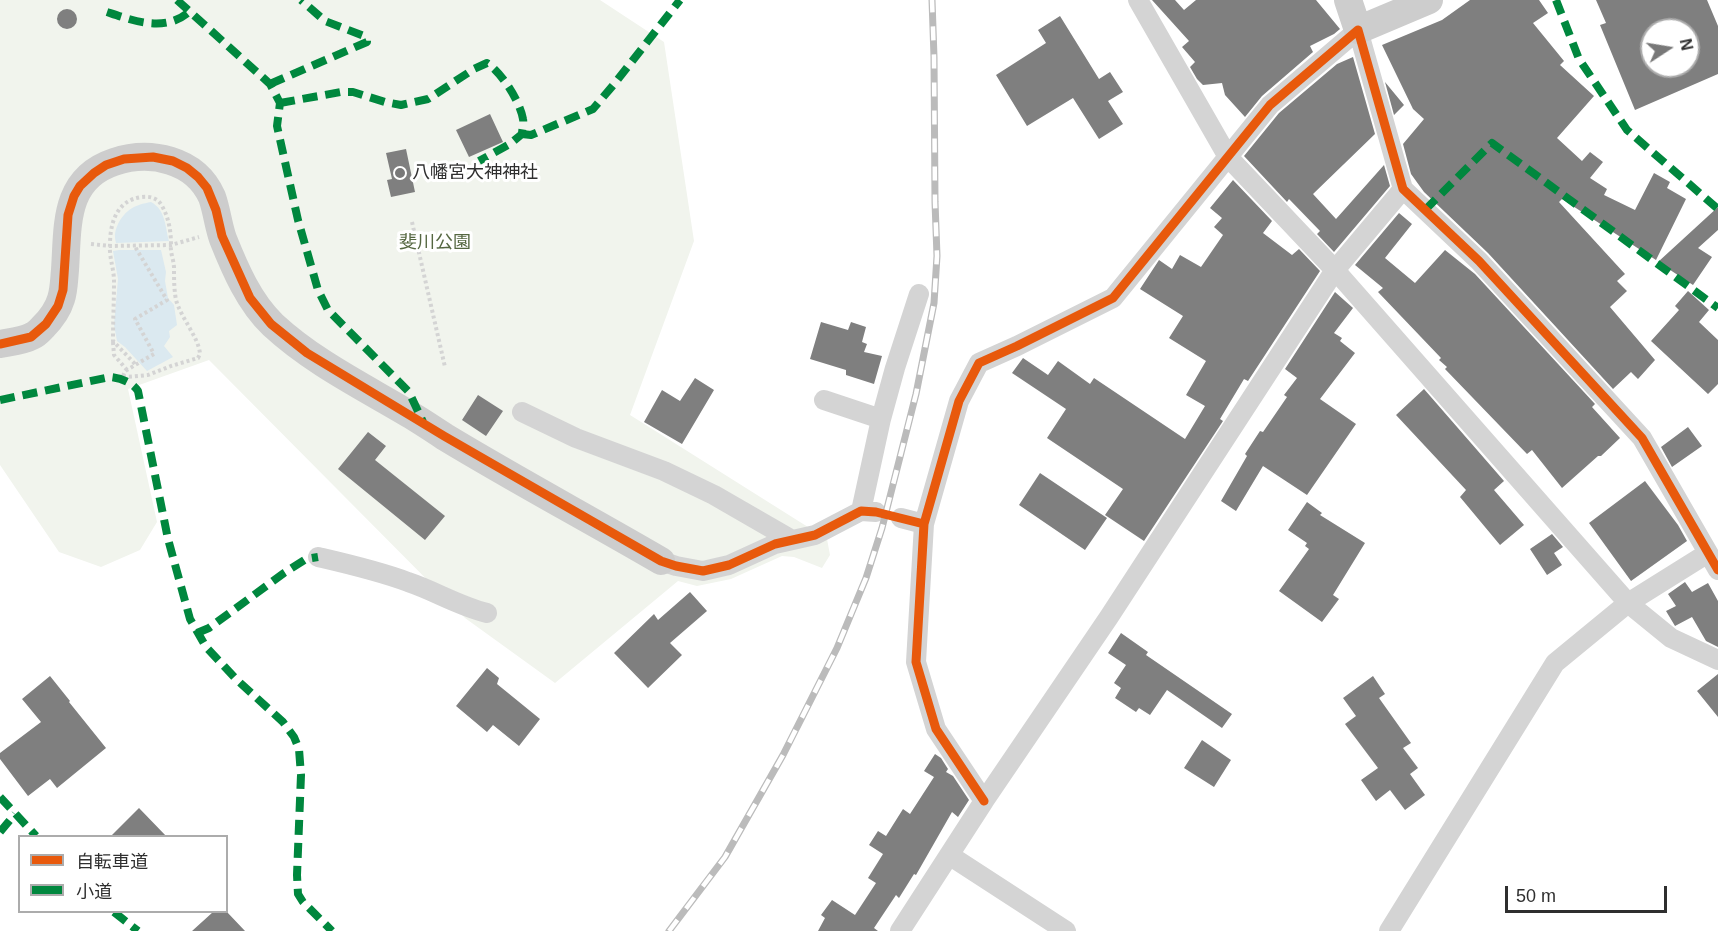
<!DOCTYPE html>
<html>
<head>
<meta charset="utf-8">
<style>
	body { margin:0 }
	#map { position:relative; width:1718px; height:931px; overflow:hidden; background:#fff; font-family:Arial,"Noto Sans JP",sans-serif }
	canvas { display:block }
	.legend { position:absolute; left:18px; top:835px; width:210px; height:78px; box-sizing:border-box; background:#fff; border:2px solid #acacac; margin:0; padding:8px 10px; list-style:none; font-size:18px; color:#2f2f2f }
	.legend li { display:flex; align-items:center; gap:12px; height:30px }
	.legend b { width:30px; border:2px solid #acacac }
	.north { position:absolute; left:1640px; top:18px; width:60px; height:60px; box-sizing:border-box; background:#fff; border:2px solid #acacac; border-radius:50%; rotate:78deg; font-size:16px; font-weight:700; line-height:24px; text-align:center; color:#2f2f2f }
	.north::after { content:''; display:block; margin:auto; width:21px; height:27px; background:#787878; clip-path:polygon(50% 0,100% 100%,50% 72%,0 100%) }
	.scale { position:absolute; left:1505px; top:886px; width:162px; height:27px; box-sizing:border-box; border:3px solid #2f2f2f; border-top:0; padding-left:8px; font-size:18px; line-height:21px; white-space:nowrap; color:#2f2f2f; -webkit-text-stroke:4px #fff; paint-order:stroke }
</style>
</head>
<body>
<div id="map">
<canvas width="1718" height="931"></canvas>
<ul class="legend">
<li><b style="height:8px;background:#e8590c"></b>自転車道</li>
<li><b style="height:8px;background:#00873e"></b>小道</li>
</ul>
<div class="north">N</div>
<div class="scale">50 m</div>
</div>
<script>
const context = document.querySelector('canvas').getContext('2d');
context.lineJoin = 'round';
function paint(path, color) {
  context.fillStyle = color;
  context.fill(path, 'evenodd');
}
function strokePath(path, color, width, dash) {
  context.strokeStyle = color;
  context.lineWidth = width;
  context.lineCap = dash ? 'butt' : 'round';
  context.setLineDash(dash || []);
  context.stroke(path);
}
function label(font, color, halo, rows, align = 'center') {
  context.font = font + ' Arial,"Noto Sans JP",sans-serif';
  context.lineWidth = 6;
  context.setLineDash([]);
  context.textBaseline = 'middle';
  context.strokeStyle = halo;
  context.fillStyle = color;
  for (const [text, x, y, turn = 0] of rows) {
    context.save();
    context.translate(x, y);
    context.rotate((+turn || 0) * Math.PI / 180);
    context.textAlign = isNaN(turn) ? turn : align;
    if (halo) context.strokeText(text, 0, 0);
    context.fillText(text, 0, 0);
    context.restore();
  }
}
paint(new Path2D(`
	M0 0H600L664 42 694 241 630 415 827 539 830 555 822 568 794 557 782 556 731 579 697 586 678 581 555 683 465 618 209 360 128 389 157 522 140 550 101 567 59 552 0 465Z`), '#f1f4ed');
paint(new Path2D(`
	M151 202C166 210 165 227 169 241L116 243C114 235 115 231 118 224 126 209 135 205 151 202Z
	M119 250H161L166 272 165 281 168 298 174 305 177 325 169 331 170 337 164 346 173 357 147 371 125 347 117 341 114 325 118 279 113 251Z`), '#dbe9f0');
paint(new Path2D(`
	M1152 0H1175L1184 10 1196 0H1316L1340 29 1334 34 1310 46 1313 52 1262 96 1245 117 1225 95 1222 83 1203 85 1197 79 1190 67 1195 62 1182 47 1189 41Z
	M1470 0H1539L1548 13 1533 23 1564 61 1560 65 1594 96 1557 138 1582 161 1590 152 1603 162 1590 178 1607 189 1604 195 1635 210 1654 173 1670 182 1667 188 1686 199 1656 260 1562 199 1559 202 1625 274 1617 281 1627 291 1610 307 1655 360 1638 379 1631 372 1613 389 1488 253 1424 192 1411 174 1403 144 1424 119 1413 109 1382 45 1442 20Z
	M1596 0H1707L1718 26V74L1635 110 1600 25 1606 23ZM1652 30H1688V66H1652Z
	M57 19a10 10 0 1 1 20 0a10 10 0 1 1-20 0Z
	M1060 16 1099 79 1110 72 1123 92 1108 101 1123 124 1099 139 1073 98 1027 126 996 75 1046 43 1038 30Z
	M1353 57 1375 134 1313 194 1336 219 1384 165 1390 186 1334 252 1317 234 1320 231 1289 199 1287 202 1244 156 1279 113 1337 64Z
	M1385 82 1404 105 1394 115Z
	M490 114 503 142 469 157 456 130Z
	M406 149 415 192 391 197 387 180 392 179 386 153Z
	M1233 180 1272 221 1263 233 1292 255 1299 249 1320 271 1248 381 1244 379 1220 419 1223 421 1144 541 1105 515 1123 489 1047 438 1066 409 1012 373 1023 358 1048 375 1058 361 1090 384 1094 378 1185 439 1205 406 1186 395 1206 361 1169 338 1183 316 1140 289 1159 260 1172 269 1180 255 1201 267 1223 235 1214 227 1222 218 1210 208Z
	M1718 207V230L1698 248 1712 257 1693 285 1658 262Z
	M1399 213 1412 224 1385 258 1415 283 1445 250 1475 274 1595 404 1592 407 1620 438 1601 456H1598L1562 488 1532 450 1527 454 1445 369 1447 367 1439 360 1441 358 1378 292 1383 288 1355 265Z
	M1688 291 1709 310 1699 322 1718 340V384L1708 394 1651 341 1679 310 1675 306Z
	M1335 292 1353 308 1334 333 1342 338 1340 341 1355 353 1320 399 1356 424 1307 495 1263 466 1236 511 1221 501 1247 456 1245 454 1260 431 1263 432 1287 397 1284 395 1297 378 1285 369Z
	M821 322 848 330 851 322 866 327 862 342 867 344 864 352 882 356 874 384 846 375V370L810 359Z
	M695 378 714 390 682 444 644 422 662 390 680 401Z
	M1424 389 1504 481 1494 490 1524 525 1500 545 1460 497 1466 490 1396 415Z
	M478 395 503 411 486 436 462 420Z
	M1688 427 1702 446 1672 467 1661 447Z
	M368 432 386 446 375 460 445 516 425 540 338 469Z
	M1040 473 1107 518 1085 550 1019 505Z
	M1645 481 1678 525 1687 541 1631 581 1589 523Z
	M1307 502 1322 513 1320 515 1365 543 1333 595 1339 599 1322 622 1279 591 1309 549 1305 546 1307 543 1288 530Z
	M1552 534 1563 547 1554 553 1562 565 1547 575 1530 549Z
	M1685 582 1692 592 1708 583 1718 601V647L1706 641 1692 617 1675 626 1666 611 1676 606 1668 594Z
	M690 592 707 611 670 643 682 655 648 688 614 653 654 614 658 620Z
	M1121 633 1148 652 1146 655 1232 714 1222 728 1167 690 1150 715 1139 708 1136 712 1115 698 1121 688 1114 683 1126 665 1108 653Z
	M487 668 499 678 497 684 540 719 519 746 493 725 487 732 456 706Z
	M1718 674V717L1697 691Z
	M50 676 70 701 69 702 106 748 57 788 50 779 28 796 0 759V753L41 722 22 699Z
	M1373 676 1385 694 1379 698 1411 743 1403 748 1418 768 1410 774 1425 795 1405 810 1390 790 1376 801 1361 780 1378 768 1345 724 1356 716 1343 698Z
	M1202 740 1231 760 1214 787 1184 768Z
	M935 754 941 758 948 769 946 772 953 776 969 800 958 817 952 812 916 875 914 874 899 898 896 895 874 928 878 931H818L825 918 821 915 832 900 855 915 876 883 868 878 883 854 869 845 878 831 886 836 903 809 910 814 934 777 924 771Z
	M139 808 167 837H110Z
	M213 912H227L245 931H192Z`), '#7f7f7f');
strokePath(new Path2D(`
	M412 222 445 367
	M91 244 110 246 171 245 199 237
	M113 342 114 355 127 370
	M123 376 125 371 154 354 135 319 167 300 134 245
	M117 378 148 375 171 366 198 358 200 354C199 338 181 318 176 300 174 289 174 279 174 268 174 260 170 253 171 245 171 232 169 218 162 206 158 198 150 196 142 197 117 200 110 222 110 245 109 257 114 269 114 281 114 301 113 321 113 341L136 365`), '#d4d4d4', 4, [3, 3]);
strokePath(new Path2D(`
	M1138 0 1228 157 1335 270 1628 603 1671 638 1718 660
	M824 400 881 419
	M522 412 576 438 664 471 714 495 792 540
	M861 511 881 419 895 368 919 294
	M901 518 924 524
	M318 557C348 564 379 571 408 582 435 591 459 606 487 613
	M661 561 676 566 703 571 729 565 775 544 815 535 861 511 876 512
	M984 801 936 729 916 662 924 524 959 401 979 363 1017 346 1113 298 1270 105 1358 30 1403 189 1479 261 1642 438 1718 570
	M949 855 1066 931
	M900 931 984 801 1109 617 1335 270 1403 189
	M1389 931 1555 663 1628 603 1708 553`), '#d4d4d4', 20);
strokePath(new Path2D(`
	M1348 0 1358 30 1429 0
	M0 344C10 342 23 341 32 336 37 334 40 330 43 327 51 319 58 309 61 299 64 290 64 280 65 270 68 227 63 179 114 162 150 150 195 159 212 197 217 211 218 225 223 239 235 269 249 302 273 325 313 362 362 386 409 414 421 421 433 429 445 437 516 480 589 519 661 561`), '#cdcdcd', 28);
const rail = new Path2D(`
	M669 931 725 857 783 755 837 648 866 578 882 528 916 394 934 303 937 256 935 202 934 57 932 0`);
strokePath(rail, '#bbb', 7);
strokePath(rail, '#fff', 4.5, [14]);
strokePath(new Path2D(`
	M177 0 270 84 280 103 277 126 298 220 318 290 328 310 409 392 423 422
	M1556 0 1579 59 1627 130 1718 209
	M107 12C134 21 166 33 190 11
	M270 84 367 42V39L364 36 325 21 301 0
	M280 103 341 92H353L385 102 401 105 428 99 474 69 487 63C501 72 520 101 523 119 524 124 522 129 522 134L510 144 479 161
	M522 134 531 135 593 109 615 83 680 0
	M1425 210 1492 143 1718 308
	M0 400 110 377C120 378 132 382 138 391L168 539 190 619 206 647 236 679 283 722 294 737 299 749 301 775 297 875 298 894 303 902 332 931
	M197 633 209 628 284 573 306 559 318 557
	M0 797 36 836
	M0 832 15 814
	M114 912 138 931`), '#00873e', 8, [15, 8]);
strokePath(new Path2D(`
	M0 344 31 337 46 324 58 306 63 290 68 215 74 196 80 186 94 173 106 165 124 159 153 157 173 161 187 168 198 177 207 188 216 210 222 236 250 298 271 324 307 353 444 436 661 561 676 566 703 571 729 565 775 544 815 535 861 511 876 512 924 524
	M984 801 936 729 916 662 924 524 959 401 979 363 1017 346 1113 298 1270 105 1358 30 1403 189 1479 261 1642 438 1718 570`), '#e8590c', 9);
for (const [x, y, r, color] of [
	[400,173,6,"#787878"]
]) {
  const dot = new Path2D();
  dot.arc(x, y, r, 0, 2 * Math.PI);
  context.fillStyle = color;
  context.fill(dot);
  strokePath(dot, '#fff', 2);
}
label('18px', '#2f2f2f', '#fff', [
	["八幡宮大神神社",412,173]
], 'left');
label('18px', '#556741', '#fff', [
	["斐川公園",435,243]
]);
</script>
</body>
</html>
